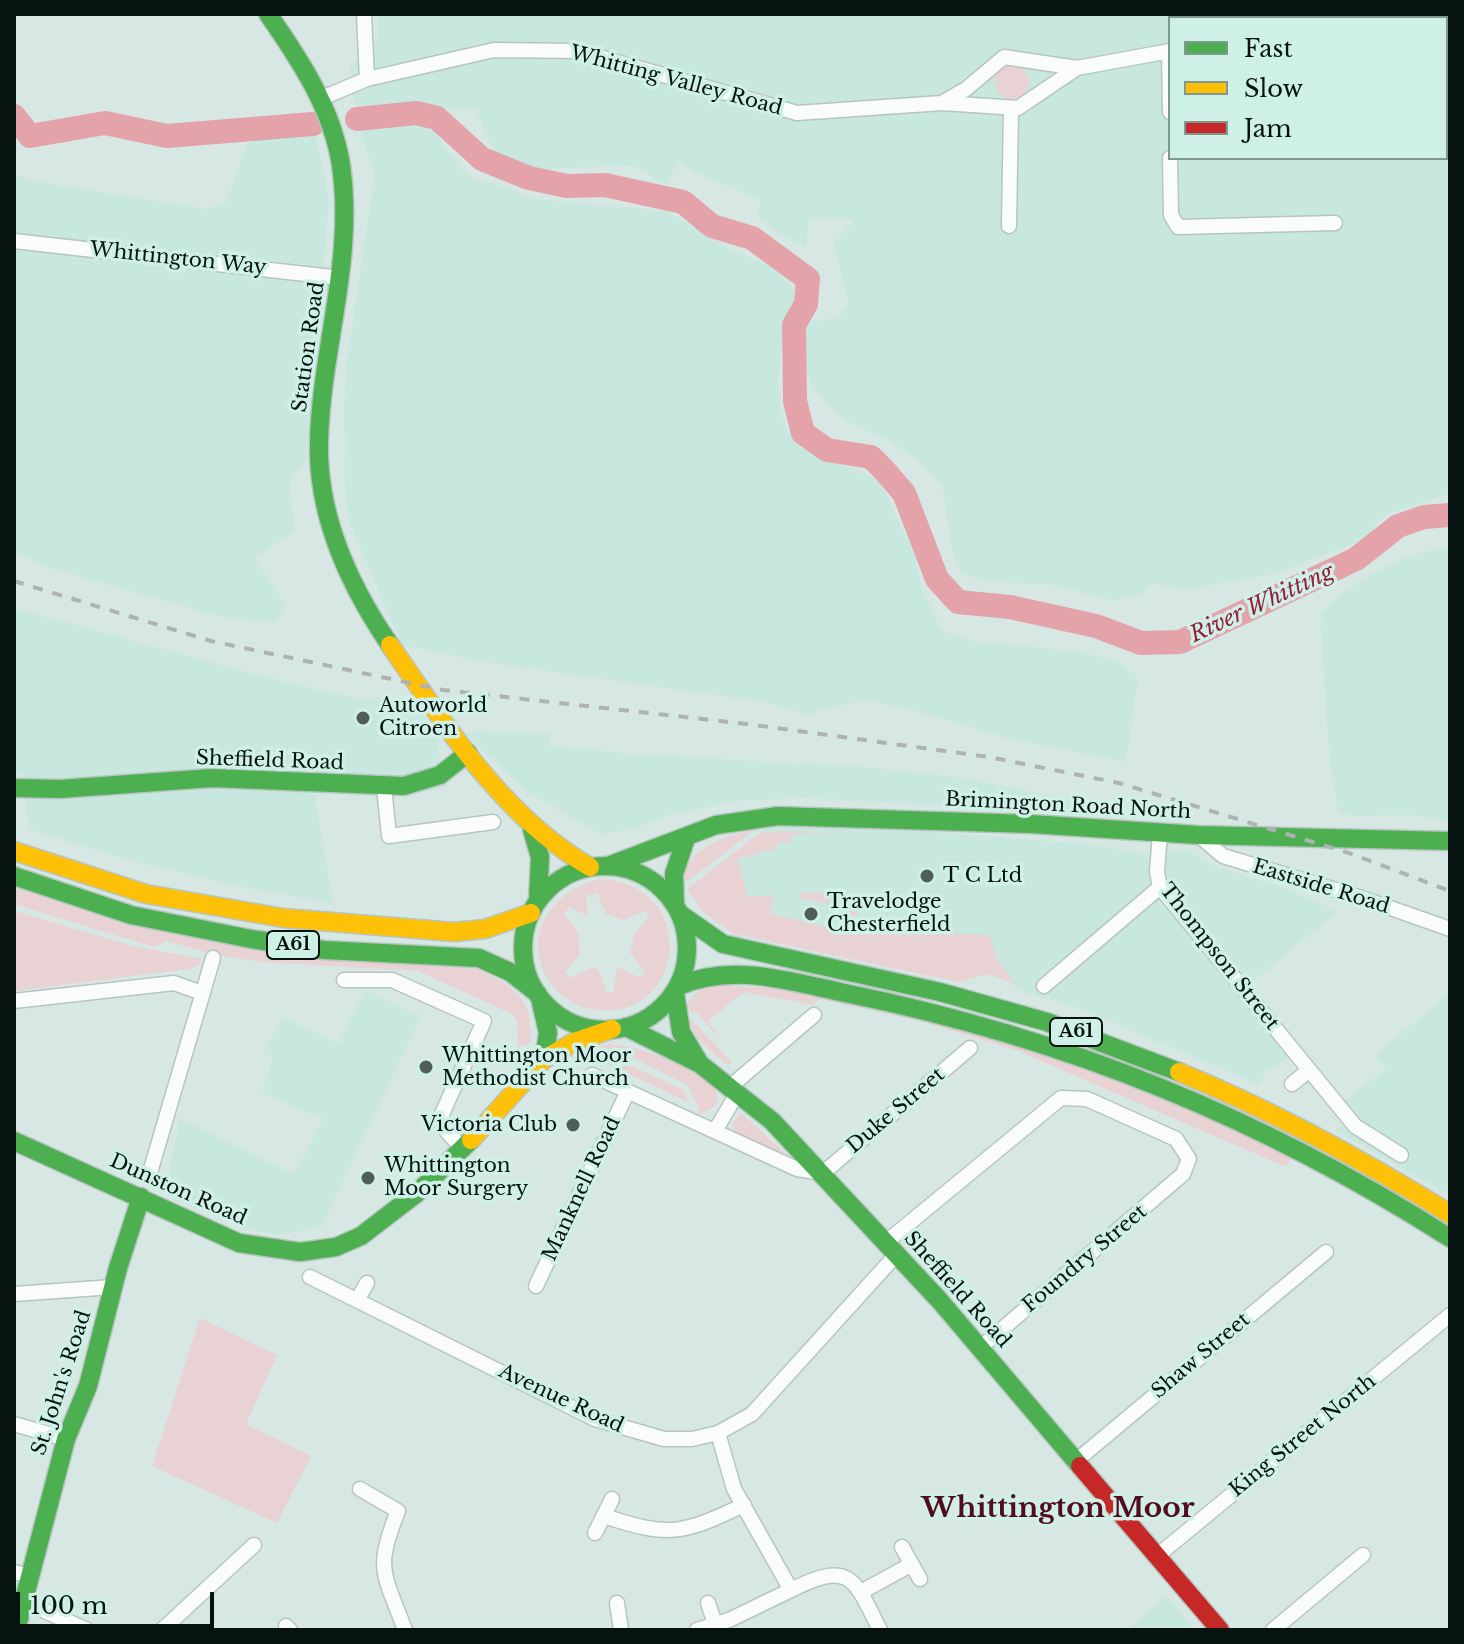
<!DOCTYPE html>
<html>
<head>
<meta charset="utf-8">
<style>
	body { margin:0 }
	#map { position:relative; width:1464px; height:1644px; overflow:hidden; background:#d7e8e4; font-family:"Libre Baskerville",serif }
	canvas { display:block }
	.frame { position:absolute; inset:0; border:16px solid #071310; pointer-events:none }
	.legend { position:absolute; left:1168px; top:16px; width:280px; height:144px; box-sizing:border-box; background:#cff0e7; border:2px solid #7f9891; margin:0; padding:10px 14px; list-style:none; font-size:24px; color:#071310 }
	.legend li { display:flex; align-items:center; gap:16px; height:40px }
	.legend b { width:40px; border:2px solid #7f9891 }
	.scale { position:absolute; left:16px; top:1592px; width:198px; height:36px; box-sizing:border-box; border:4px solid #071310; border-top:0; padding-left:10px; font-size:24px; line-height:28px; white-space:nowrap; color:#071310; -webkit-text-stroke:6px #cff0e7; paint-order:stroke }
</style>
</head>
<body>
<div id="map">
<canvas width="1464" height="1644"></canvas>
<div class="frame"></div>
<ul class="legend">
<li><b style="height:10px;background:#4caf50"></b>Fast</li>
<li><b style="height:10px;background:#ffc107"></b>Slow</li>
<li><b style="height:10px;background:#c62828"></b>Jam</li>
</ul>
<div class="scale">100 m</div>
</div>
<script>
const context = document.querySelector('canvas').getContext('2d');
context.lineJoin = 'round';
function paint(path, color) {
  context.fillStyle = color;
  context.fill(path, 'evenodd');
}
function strokePath(path, color, width, dash) {
  context.strokeStyle = color;
  context.lineWidth = width;
  context.lineCap = dash ? 'butt' : 'round';
  context.setLineDash(dash || []);
  context.stroke(path);
}
function label(font, color, halo, rows, align = 'center') {
  context.font = font + ' "Libre Baskerville",serif';
  context.lineWidth = 7;
  context.setLineDash([]);
  context.textBaseline = 'middle';
  context.strokeStyle = halo;
  context.fillStyle = color;
  for (const [text, x, y, turn = 0] of rows) {
    context.save();
    context.translate(x, y);
    context.rotate((+turn || 0) * Math.PI / 180);
    context.textAlign = isNaN(turn) ? turn : align;
    if (halo) context.strokeText(text, 0, 0);
    context.fillText(text, 0, 0);
    context.restore();
  }
}
paint(new Path2D(`
	M378 14H1450V494L1383 516 1365 539 1274 574 1184 590 1152 583 1140 594 1112 601 1055 585 990 582 961 574 953 554 942 485 919 461 888 440 851 424 828 405 811 383 803 361V337H787L782 342 778 380 781 415 789 432 801 447 879 480 915 556 921 586 941 630 976 642 1078 651 1121 663 1138 678 1126 762 1010 739 906 708 865 701 822 709 812 716 765 702 491 663 402 645 350 524 345 489 344 401 347 360 375 174 358 126 430 125 460 168 474 179 503 186 534 199 666 211 734 251 774 268 796 292 789 317 820 321 839 317 849 304 833 244 854 220 809 217 806 246 788 239 758 218 760 200 696 173 679 161 666 185 633 166 531 169 506 163 489 141 476 109 355 105 350 67 377 41ZM1170 18H1446V158H1170Z
	M256 121 314 126 329 200 306 463 291 475 290 491 295 531 255 557 286 606 276 622 221 617 52 569 14 552V173L32 181 208 209 226 201Z
	M1450 549V821L1409 815 1354 816 1338 812 1329 756 1320 614 1339 594 1380 569 1420 552Z
	M14 608 255 674 335 694 419 707 438 736 439 756 448 787 399 796 314 791 333 903 241 887 135 862 29 829 22 774 14 772Z
	M464 732 551 734 548 745 632 754 865 767 956 777 1116 808 1115 814 805 798 737 801 667 816 634 829 600 834 524 790Z
	M768 826H861L1097 845 1147 854 1184 849 1220 868 1288 889 1338 911 1250 984 1302 1047 1265 1073 1259 1085 1078 1008 1023 992 987 967 764 913 714 888 723 863Z
	M365 989 421 1016 321 1228 278 1235 253 1231 176 1201 169 1187V1172L180 1119 294 1174 323 1119 262 1093 273 1058 263 1052 283 1017 339 1044Z
	M1450 993V1195L1335 1130 1356 1117 1344 1101 1386 1069 1375 1055Z
	M1167 1596 1195 1630H1127L1145 1615Z`), '#c8e7df');
paint(new Path2D(`
	M995 82a17 17 0 1 1 34 0a17 17 0 1 1-34 0Z
	M756 829 689 880H685C684 848 731 834 756 829Z
	M785 831 835 832 791 834 790 843 780 842 775 849 738 859 748 897 774 895 770 914 858 934 859 929 989 935 998 960 1014 983 986 974 958 982 734 934 702 911 687 889 760 833Z
	M599 879C699 883 688 1018 598 1010 578 1009 558 996 548 979 521 933 554 890 599 879ZM597 893 606 914 623 920 645 911 649 916 634 935 630 953 645 973 641 978 617 967 613 992H606L598 969 593 967 570 978 565 972 580 954 578 932 564 914 569 907 588 916 586 896Z
	M14 889 476 968C515 989 532 994 531 1043L518 1047 517 1021 512 1014 418 971 261 962 216 955 167 941 154 947 14 904Z
	M799 893 859 894 856 917 846 915 848 906 800 899Z
	M14 911 137 947 202 959 199 965 189 969 14 991Z
	M717 985 817 991 1076 1059 1295 1153 1286 1167 1018 1051 920 1021 820 999 813 1005 744 992 708 1021 722 1042 695 1011 692 1014 686 1005 700 989Z
	M685 1013 731 1061V1064H725L696 1037Z
	M603 1045C634 1041 693 1068 716 1089L718 1102 710 1110 698 1114V1107L688 1085 620 1051 568 1058 584 1049Z
	M615 1059 684 1090 688 1102 601 1061Z
	M741 1113 787 1155 736 1134 732 1123Z
	M200 1318 277 1355 246 1424 311 1456 277 1523 152 1466Z`), '#e9d2d3');
strokePath(new Path2D(`
	M14 116 30 136 105 123 167 136 313 124
	M357 119 416 113 437 118 482 159 529 178 567 186 605 185 683 202 712 226 752 238 808 279 806 304 794 325 795 401 803 433 827 450 871 457 884 470 904 493 937 579 958 602 1010 607 1096 626 1141 643 1180 642 1356 559 1398 526 1424 517 1450 515`), '#e3a3a9', 24);
const street = new Path2D(`
	M364 14 367 79
	M1411 18V14
	M1169 51 1170 112
	M322 98 367 79 494 50 578 51 797 113 942 103 1018 108 1077 68
	M945 101 966 89 1004 57 1077 68 1170 51
	M1170 158 1171 215 1178 227 1335 223
	M1009 226 1011 108
	M14 241 341 278
	M384 787 389 836 493 822
	M1160 833 1157 872 1160 887 1355 1126 1401 1155
	M1198 835 1223 856 1362 898 1450 929
	M344 980H392L484 1021 442 1114V1126L460 1146
	M1044 986 1160 887
	M14 1001 174 983 202 993
	M592 1075 797 1169 823 1173 970 1048
	M1292 1084 1308 1071
	M731 1086 814 1015
	M715 1131 738 1092
	M149 1176 213 958
	M885 1243 1061 1098 1087 1099 1176 1139 1189 1159 1183 1174 980 1348
	M310 1277 595 1419 664 1439H692L718 1433 752 1414 896 1255
	M536 1286 628 1091
	M14 1294 113 1287
	M357 1300 367 1283
	M14 1424 66 1439
	M718 1433 734 1489 791 1590C851 1560 854 1578 880 1630
	M1076 1461 1326 1252
	M360 1489 398 1511C374 1570 384 1573 405 1630
	M604 1516C670 1538 682 1534 744 1505
	M595 1533 612 1499
	M902 1547 920 1579
	M1157 1556 1450 1315
	M14 1572 26 1575
	M861 1592 912 1564
	M25 1602 87 1630
	M617 1603 621 1630
	M708 1603 715 1624
	M286 1626 290 1630
	M162 1630 254 1545
	M697 1630 729 1620 791 1590
	M1273 1630 1363 1555`);
const fast = new Path2D(`
	M268 14C300 60 332 108 341 165 355 260 321 349 319 442 317 516 349 585 390 645
	M14 788 60 789 212 778 404 786 440 775 468 753
	M532 830 540 857 538 900
	M608 866 716 825 778 816 1031 824 1198 835 1450 841
	M523 948a82 82 0 1 1 164 0a82 82 0 1 1-164 0Z
	M14 876 131 915 251 939 324 950 479 958 510 972 537 993
	M675 904 674 874 686 838
	M680 914 723 944 940 992 1047 1022 1179 1072
	M679 986C733 962 791 982 845 993 1066 1038 1260 1117 1450 1238
	M675 993 681 1032 700 1064
	M540 998 548 1033 544 1059
	M626 1027 700 1064 772 1121 940 1301 1080 1466
	M14 1141 239 1243 300 1252 336 1247 361 1236 417 1193 471 1140
	M16 1630 66 1439 88 1386 118 1268 141 1197`);
const slow = new Path2D(`
	M390 645C446 726 503 817 590 867
	M14 851 146 894 283 918 454 932 485 929 531 913
	M1179 1072C1274 1111 1363 1160 1450 1214
	M471 1140 544 1059 574 1042 612 1029`);
const jam = new Path2D(`
	M1080 1466 1220 1630`);
strokePath(street, '#b7c5c1', 17);
strokePath(fast, '#b7c5c1', 21);
strokePath(slow, '#b7c5c1', 21);
strokePath(jam, '#b7c5c1', 21);
strokePath(street, '#f9fcfb', 14);
strokePath(fast, '#4caf50', 18);
strokePath(slow, '#ffc107', 18);
strokePath(jam, '#c62828', 18);
strokePath(new Path2D(`
	M14 581 211 641 443 690 747 724 989 757 1119 783 1349 853 1450 891`), '#aeb2b1', 4, [10, 10]);
for (const [x, y, r, color] of [
	[363,718,8,"#505e5a"],
	[927,876,8,"#505e5a"],
	[811,914,8,"#505e5a"],
	[426,1067,8,"#505e5a"],
	[573,1125,8,"#505e5a"],
	[368,1178,8,"#505e5a"]
]) {
  const dot = new Path2D();
  dot.arc(x, y, r, 0, 2 * Math.PI);
  context.fillStyle = color;
  context.fill(dot);
  strokePath(dot, '#cff0e7', 3);
}
for (const [x, y, w] of [
	[293,945,52],
	[1076,1032,52]
]) {
  const box = new Path2D();
  box.roundRect(x - w / 2, y - 14, w, 28, 6);
  context.fillStyle = '#cff0e7';
  context.fill(box);
  strokePath(box, '#071310', 2);
}
label('bold 18px', '#071310', null, [
	["A61",293,945],
	["A61",1076,1032]
]);
label('20px', '#071310', '#cff0e7', [
	["Whitting Valley Road",676,81,15],
	["Whittington Way",178,259,6],
	["Station Road",309,347,-82],
	["Sheffield Road",270,761,2],
	["Brimington Road North",1068,806,3],
	["Eastside Road",1321,887,17],
	["Thompson Street",1219,957,52],
	["Duke Street",896,1111,-40],
	["Manknell Road",582,1189,-65],
	["Dunston Road",178,1190,24],
	["Foundry Street",1085,1259,-40],
	["Sheffield Road",957,1290,48],
	["Shaw Street",1201,1356,-40],
	["St. John's Road",62,1383,-72],
	["Avenue Road",561,1399,25],
	["King Street North",1303,1436,-39]
]);
label('20px', '#071310', '#cff0e7', [
	["Autoworld",379,706],
	["Citroen",379,729],
	["T C Ltd",943,876],
	["Travelodge",827,902],
	["Chesterfield",827,925],
	["Whittington Moor",442,1056],
	["Methodist Church",442,1079],
	["Victoria Club",557,1125,"right"],
	["Whittington",384,1166],
	["Moor Surgery",384,1189]
], 'left');
label('italic 22px', '#95203b', '#cff0e7', [
	["River Whitting",1262,604,-25]
]);
label('bold 28px', '#520c1d', '#cff0e7', [
	["Whittington Moor",1058,1509]
]);
</script>
</body>
</html>
